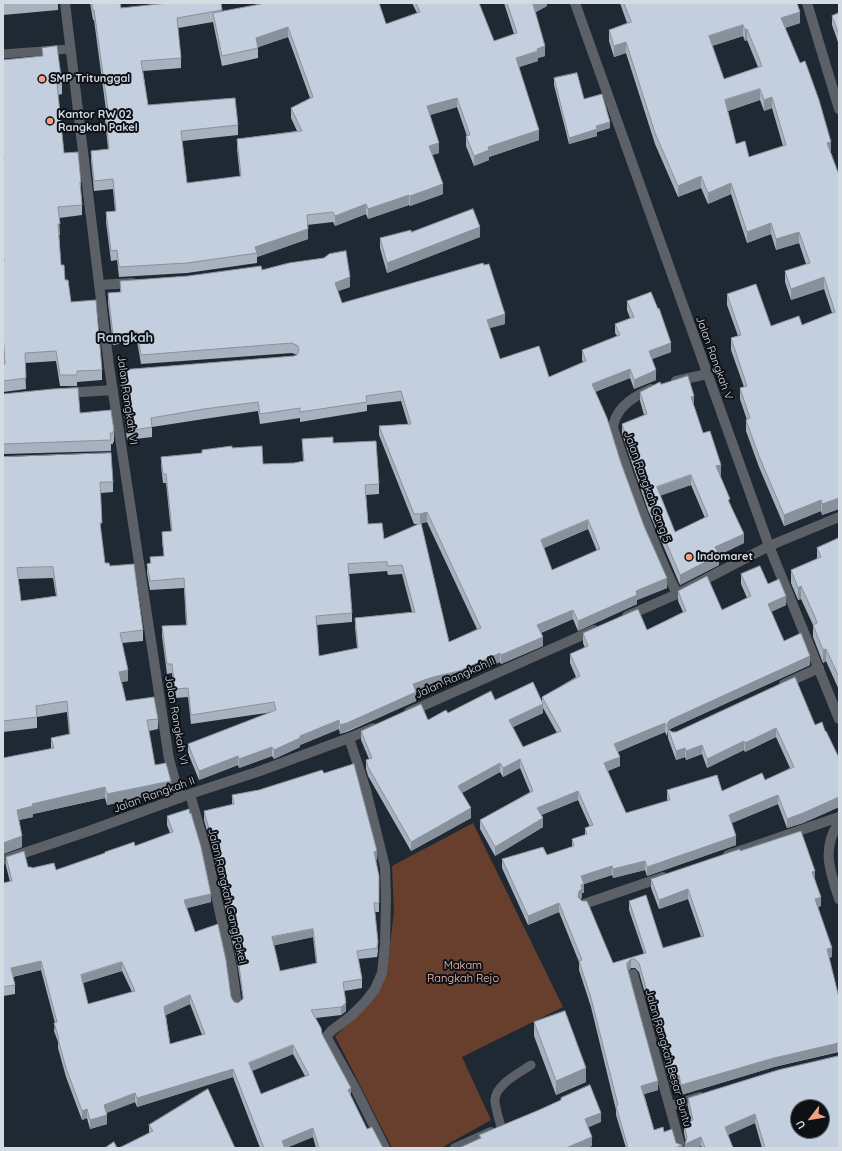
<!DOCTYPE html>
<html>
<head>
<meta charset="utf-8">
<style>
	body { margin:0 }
	#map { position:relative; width:842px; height:1151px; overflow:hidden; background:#1f2933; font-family:Quicksand,sans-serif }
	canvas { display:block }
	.frame { position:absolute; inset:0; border:4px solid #d5dbe2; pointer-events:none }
	.north { position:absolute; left:790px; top:1099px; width:40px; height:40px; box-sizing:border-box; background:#0d1116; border:1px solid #5d6268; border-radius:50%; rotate:239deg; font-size:11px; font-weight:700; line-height:16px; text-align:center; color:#d5dbe2 }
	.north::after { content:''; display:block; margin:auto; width:14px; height:18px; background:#f2a080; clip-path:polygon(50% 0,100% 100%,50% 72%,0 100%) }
</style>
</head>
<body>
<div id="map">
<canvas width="842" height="1151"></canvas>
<div class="frame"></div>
<div class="north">U</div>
</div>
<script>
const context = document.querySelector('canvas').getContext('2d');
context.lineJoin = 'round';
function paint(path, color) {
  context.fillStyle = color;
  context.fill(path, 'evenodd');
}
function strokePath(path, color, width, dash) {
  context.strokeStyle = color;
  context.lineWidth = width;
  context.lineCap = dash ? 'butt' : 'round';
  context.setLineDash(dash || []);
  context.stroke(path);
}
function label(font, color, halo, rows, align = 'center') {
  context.font = font + ' Quicksand,sans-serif';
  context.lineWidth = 4;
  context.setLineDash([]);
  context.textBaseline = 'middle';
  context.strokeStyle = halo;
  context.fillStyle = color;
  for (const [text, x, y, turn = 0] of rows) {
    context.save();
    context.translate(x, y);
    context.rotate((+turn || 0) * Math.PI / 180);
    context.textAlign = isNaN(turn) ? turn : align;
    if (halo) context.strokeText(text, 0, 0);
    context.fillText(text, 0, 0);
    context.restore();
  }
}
paint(new Path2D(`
	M473 823 563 1007 462 1057 491 1120 441 1148H392L335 1036 368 1006 387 969 394 912 392 866Z`), '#683e2d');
strokePath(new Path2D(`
	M3 54 70 49
	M501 1127C499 1119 496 1110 495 1102 493 1086 519 1073 531 1065`), '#5c6167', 9);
strokePath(new Path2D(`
	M65 3 109 366 169 759 180 798
	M575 3 769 546 839 719
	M807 3 839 109
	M99 285 132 283
	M676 381 707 374
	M651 389C634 396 615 408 613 428 632 485 651 540 677 594
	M65 393 113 390
	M627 616 677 594 769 546 839 517
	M784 684 819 668
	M409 712 594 630
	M349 738 366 790 385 867 386 898 385 944 382 973 375 989 365 1002 351 1016 331 1031 327 1036 328 1040 356 1090 385 1148
	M190 794 207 854 232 968 237 1005
	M839 822C821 849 830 871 839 899
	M728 855 839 817
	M3 860 89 831 190 794 260 771 349 738 373 728
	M584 904 663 877
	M633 974 681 1148
	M670 1106 700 1097
	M455 1148 491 1132`), '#5c6167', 10);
paint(new Path2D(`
	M3 3H58V10L3 15Z
	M90 3H120L121 8 221 3 222 11 258 5V3H379L386 24 417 13 412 3H479L494 41 514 34 504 3H547V6L535 12 545 56 538 58V61L519 67 539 140 489 157V160L474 166 466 146V136H467L457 107 430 115 439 153 432 155 443 194 410 206 409 205 368 219 366 214 335 226 333 222 307 225 308 239 257 257V263L187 273 119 277 117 260 111 261 106 222V212L115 211 113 189 94 191 91 161V151L108 149 105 120V110H106L94 20H93ZM213 22 222 66 258 58V47L288 37 310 98 291 108V118L297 131 237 139V149L240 177 187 183 182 141 238 135V125L148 105 143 71 181 68V58L178 28Z
	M620 3H797L800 23 785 28 839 175V509L822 515 821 511 784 526 759 467 746 431V420H747L740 399V388L744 387 731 350V338L738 336 727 305V294L771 326 802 325 832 313 824 289 791 300 785 282V271L806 264 799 243 776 250 771 234 747 243 731 194 708 204 701 188 678 197 655 144 626 53 614 57 609 41V30L627 23ZM743 36 745 41 747 40 758 67 724 79 712 46ZM760 100 764 111 772 108 783 146 749 157 736 144 728 111Z
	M839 13V45L832 25V16Z
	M42 48 62 84V94L58 95 64 153 81 182V192L82 205V215L59 218 60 235H59L61 265 71 302 102 370V380L77 382V386H60L56 361 25 363 26 389 3 392V364H4L3 344V60L42 56Z
	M554 78 584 99 610 128 597 132V136L569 144 554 85Z
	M480 237 387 273 380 248V238Z
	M262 270 350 287 338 291 342 303 505 324 489 328 500 359 549 377 583 362 582 360V350L617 336 615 333V324L630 318 627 310V301L671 352 652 359 656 380 634 389 630 378 595 392 667 588 637 600V604L578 631 573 619 541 633 543 646 501 664 500 662 459 681 433 686 416 692V701L347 732 340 734 339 729 300 745V747L274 759 272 756 239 768 238 765 199 780 188 753V744L273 712 191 724 188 697 175 698 172 673 167 674 162 636V626L186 625 184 588 150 590 147 573V564L150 563V557L164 556 162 541V532L171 531 166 483H163L161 466V457L202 453V450L232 448 263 464 294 463 303 461 302 439 333 443 379 484V494L366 495 368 524 384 539 418 524H414L379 435V426L408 424 401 401 367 405V411L300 422V418L260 424 258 411 204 419 152 427V437L127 440 120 379V370L294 356 297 355 292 353 141 364 137 341 113 345 108 303V293L120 292V281L188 276ZM427 522 477 629 449 642 421 523ZM588 529 597 551 552 570 544 548ZM387 571 388 575 402 574 412 612 355 618V627L357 648 319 656 317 625 352 622V613L349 574Z
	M661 384 694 406 703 433 721 475H720L744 543 719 555V565L680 585 648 510 622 434V424L644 415 640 401V392ZM691 485 705 518 675 532 660 495Z
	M3 394 80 413 114 431V442H113V444H111V451L3 454Z
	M3 457 113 482V492L101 493V533L105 563 110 566 143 630V641L122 643 128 681 122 682 126 701 158 719V729L149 731 155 765 171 791 107 805 105 798 33 814V817L19 820 22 847 3 854V758L51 749V738L69 734 67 712 37 717V728L3 732ZM53 578 56 596 21 601 18 579Z
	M839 538V690L826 661 823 663 813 637V625L801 599 798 600 791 583V570L817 559V548Z
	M741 574 768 584 786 605 771 612 784 641 810 665 670 729 669 730 672 732 815 725 825 731 839 758V807L803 823 787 828 778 804 732 823 736 845 647 876 645 870 613 878 612 875 584 884V893H582V898L580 899 613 963 644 954 629 910V901L663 948 701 937 688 899 659 909 651 888V879L740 851 815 879 821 906 818 907 832 957 829 958 839 998V1052L774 1067 681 1095 679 1084 671 1087 639 972 635 968H631L628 971 658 1090 644 1094 654 1130 664 1132 682 1148H626L616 1115V1110L591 1007 579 970V962L559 912 528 925 502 868V859L547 855 572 847V839L585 835V828L590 827 578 800 541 815 543 827 495 856 480 829V820L530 792 520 768 503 777 500 772 462 793 471 818 411 851 368 776 366 769V760L369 759 361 740V731L428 720 448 713 495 700 542 702V697L576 677 570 663V654L585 648 583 643V633L647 630 683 612 678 601V591L722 610 747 598 741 584ZM543 708 557 733 523 747 513 727 543 713ZM668 731V738L676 760 685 757 686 760 702 754 707 768 744 750 745 752 776 737 790 768 765 780 722 791 667 790V799L668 801 626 813 608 771 620 766 618 752 665 732 667 736Z
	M324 773 377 860H376L379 876V912H375L378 951 377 957 358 959 362 979V988L344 991 346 1011 341 1015 316 1018 322 1034 351 1097 367 1129 383 1148H316L313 1137 286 1148H260L233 1077 137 1107 135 1102 106 1113 107 1124 90 1129 87 1118 82 1120 66 1077 58 1048V1042L54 1031 55 1023 41 970 13 977 15 985V994L3 996V883L10 882 6 866V857L28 867 32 868 56 870 105 854V852L135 846 170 833 167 825V816L211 902 186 908 195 932 231 997 234 1002 238 1003 243 999 238 967 213 853 204 820V811L232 805V795L259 790ZM313 937 316 963 280 971 274 945ZM122 971 132 992 88 1004 83 983ZM190 1004 202 1035 170 1044 166 1015ZM293 1054 305 1076 261 1094 252 1071Z
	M534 1022 586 1082 556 1095 534 1036Z
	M839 1056V1148H762L755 1123 728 1135 733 1148H702L701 1146 685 1148 686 1142 684 1133V1124L691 1121 688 1107V1098Z
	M149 1125 235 1148 149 1133Z`), '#a8b2bf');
paint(new Path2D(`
	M534 3H547V6L533 14V4Z
	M800 12V23L781 29V18Z
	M743 25V36L709 47V36Z
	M288 27V37L256 48V38Z
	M747 29V40L745 41V30Z
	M626 42V53L614 57V46Z
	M545 46V56L538 58V61L516 68V58L537 49Z
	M760 89V100L725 112V100Z
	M772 97V108L764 111V100Z
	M457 98V107L427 116V106Z
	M610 122V128L597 132V136L569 144V138L596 126Z
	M539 130V140L489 157V160L474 166V156L488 147Z
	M831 142V153L827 143Z
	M439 143V153L429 156V146Z
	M701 176V188L678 197V186Z
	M731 183V194L708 204V193Z
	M443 184V194L410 206V196Z
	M409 195V205L368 219V209Z
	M366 204V214L335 226V216Z
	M771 223V234L747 243V232Z
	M480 227V237L387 273V263Z
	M308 229V239L257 257V253L255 247Z
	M799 232V243L776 250V239Z
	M350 277V287L335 292V283Z
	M824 277V289L791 300V289Z
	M505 314V324L487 329V320Z
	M671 343V352L649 360V351Z
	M630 369V378L592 393V384Z
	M656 370V380L634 389V380Z
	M694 396V406L691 407V397Z
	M721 465V475L716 476V466Z
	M691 475V485L657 497V487Z
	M839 498V509L822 515V504Z
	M821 500V511L784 526V515Z
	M427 512V522L420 524V514Z
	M588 520V529L541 549V540Z
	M744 534V543L715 557V547Z
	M719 555V565L680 585V575Z
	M667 578V588L637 600V604L578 631V621L636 591Z
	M801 586V599L798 600V588Z
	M786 596V605L768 613V604Z
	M573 610V619L537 634V625Z
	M543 637V646L501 664V655Z
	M826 649V661L823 663V650Z
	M500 653V662L459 681 433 686 416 692V701L340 734V725L413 684 433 677Z
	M810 656V665L670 729 668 731V729L667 736 668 722 670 720Z
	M128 670V681L119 682V672Z
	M543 704V713L509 729V720Z
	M339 720V729L300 745V747L274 759V750L300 736Z
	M665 723V732L614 753V744Z
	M776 728V737L745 752V743Z
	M744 741V750L707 768V759Z
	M702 745V754L686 760V751Z
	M272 747V756L239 768V759Z
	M685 748V757L676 760V751Z
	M238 756V765L199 780V771Z
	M620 757V766L604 772V763Z
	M520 759V768L503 777V768Z
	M500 763V772L458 795V786Z
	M171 781V791L107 805V794Z
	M105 787V798L33 814V817L17 820V810L32 804Z
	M578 791V800L537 817V808Z
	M778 795V804L729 824V815Z
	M839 797V807L803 823 787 828V819Z
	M471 808V818L411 851V842Z
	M543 818V827L495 856V847Z
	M22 836V847L3 854V843Z
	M736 836V845L647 876V867Z
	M377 851V860L374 861V852Z
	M645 861V870L613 878V869Z
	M612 866V875L584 884V893H582V898L579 900 578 897 581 876Z
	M815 871V880L812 872Z
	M688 889V899L659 909V900Z
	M211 894V902L184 909V900Z
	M821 897V906L815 908V899Z
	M559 903V912L528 925V916Z
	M313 929V937L272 946V937Z
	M832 948V957L827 958V949Z
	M631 959V968L627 972V963Z
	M41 961V970L11 977V968Z
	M122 962V971L81 983V975Z
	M190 995V1004L164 1016V1007Z
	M346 1003V1011L341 1015V1007Z
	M837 1043V1052L774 1067 681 1095V1085L774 1058Z
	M293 1045V1054L249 1072V1063Z
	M586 1068V1082L556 1095V1081Z
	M233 1069V1077L137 1107V1098Z
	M679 1075V1084L671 1087V1078Z
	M658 1081V1090L641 1095V1086Z
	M351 1088V1097L348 1090Z
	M135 1093V1102L104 1114V1105Z
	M87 1109V1118L82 1120V1111Z
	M601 1113V1122L585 1129V1119Z
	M755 1114V1123L725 1136V1127Z
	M107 1115V1124L90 1129V1120Z
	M313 1128V1137L286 1148H282V1141Z
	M592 1137V1146L588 1148H566Z
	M701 1137V1146L697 1148H685V1144Z
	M682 1145V1148H675Z`), '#88919b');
const building = new Path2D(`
	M3 3H16L3 4Z
	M92 3H120L121 8 168 3H221L222 10 177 18 181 58 141 61 148 105 235 98 238 125 181 131 187 183 241 176 237 139 302 131 291 108 313 97 288 27 256 38 258 48 222 56 213 13 261 4 260 3H379L386 24 420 12 416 3H479L494 41 517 33 507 3H534L533 4 545 46 537 49 538 51 516 58 539 130 488 147 489 150 474 156 466 136 470 135 457 98 427 106 439 143 429 146 443 184 410 196 409 195 368 209 366 204 335 216 333 212 307 215 308 229 255 247 257 253 187 263 119 267 117 250 111 251 106 212 116 211 113 179 94 181 91 151 109 149 105 110H108L94 10H93Z
	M624 3H797L800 12 781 18 800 63 805 61 819 100 831 142 827 143 839 175V498L822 504 821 500 784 515 759 456 746 420 750 418 740 388 747 386 731 338 741 335 727 294 756 284 771 326 799 316 802 325 835 312 824 277 791 289 785 271 810 263 799 232 776 239 771 223 747 232 731 183 708 193 701 176 678 186 655 133 626 42 614 46 609 30 631 22ZM743 25 745 30 747 29 762 66 724 79 709 36ZM760 89 764 100 772 97 786 145 749 157 745 141 736 144 725 100Z
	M839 13V35L832 16Z
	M57 46 62 84H57L64 153 78 152 81 182H80L82 205 58 207 60 224H58L61 265H64L65 280H68L71 302 96 300 102 370 77 371V375H60L56 351 25 353 26 378 3 381V364H5L3 333V261H4L3 254V159H4L3 153V60L43 56 42 48Z
	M577 73 584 99 602 94 610 122 596 126 597 129 569 138 554 78Z
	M473 209 480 227 387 263 380 238 411 230V232Z
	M346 251 350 277 335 283 342 303 483 263 484 265 489 264 505 314 487 320 500 359 539 346 549 377 586 361 582 350 620 335 615 324 634 317 627 301 651 292 658 309 659 308 671 343 649 351 656 370 634 380 630 369 592 384 607 418 621 463 644 526 667 578 636 591 637 595 578 621 573 610 537 625 543 637 501 655 500 653 459 671 433 677 413 684 416 692 347 723 340 725 339 720 300 736V738L274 750 272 747 239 759 238 756 199 771 188 744 276 710 274 702 191 715 188 688 175 689 172 664H167L162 626 187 625 184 578 150 581 147 564 151 563 150 557 164 556 162 532 172 531 166 474H163L161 457 202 453V450L232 446V448L262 446 263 464 294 463 304 461 302 439 333 437V443L376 441 379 484 365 485 368 524 382 523 384 539 421 523 449 642 481 628 427 512 420 514H414L379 426 411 424 401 391 366 396 367 402 300 412V408L260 414 258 402 204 409 151 418 152 427 127 431 120 370 294 356 297 355 299 350 298 346 292 343 141 355 137 332 113 335 108 293 121 292 120 281 188 276 261 266 262 270 289 263 324 258 329 254ZM588 520 600 549 552 570 541 540ZM387 562 388 566 402 565 415 612 355 618 358 648 319 656 316 616 352 613 348 564Z
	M688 376 694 396 691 397 703 433 710 431 721 465 716 466 730 499 728 500 744 534 715 547 719 555 680 575 648 500 622 424 647 414 640 392 660 382 661 384ZM691 475 708 516 675 532 657 487Z
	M78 388 80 413 111 410 114 431H113V433H110L111 440 3 444V394L53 389Z
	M111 453 113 482H100L102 523H100L105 563H109L110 566 134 564 143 630 120 633 128 670 119 672 126 701 154 697 158 719 147 720 155 765 166 763 171 781 107 794 105 787 32 804 33 806 17 810 22 836 3 843V758L54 748 51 738 70 734 67 701 36 706 37 717 3 721V457ZM53 567 57 596 21 601 17 568Z
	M839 538V677L826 649 823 650 813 625 817 623 815 617 801 586 798 588 791 570 821 557 817 548Z
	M760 566 768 584 779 579 786 596 768 604 784 641 801 633 810 656 670 720 668 722 667 727 665 723 614 744 620 757 604 763 626 813 670 800 667 790 717 775 722 791 762 773 765 780 794 767 776 728 745 743 744 741 707 759 702 745 686 751 685 748 676 751 668 729 672 732H676L795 677 815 725 822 722 825 731H826L839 758V797L803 813 787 819 778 795 729 815 736 836 647 867 645 861 613 869 612 866 581 876 584 884 581 885 582 889 579 891 578 897 582 901H587L613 963 646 953 629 901 646 895 663 948 704 936 688 889 659 900 651 879 740 849V851L801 831 815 871 812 872 821 897 815 899 832 948 827 949 839 998V1043L774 1058 681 1085 679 1075 671 1078 639 963 635 959H631L627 963V967L658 1081 641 1086 654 1130 663 1127 664 1132 672 1129 676 1143 682 1145 675 1148H628L616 1106 618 1105 591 998 579 961 582 960 559 903 528 916 502 859 543 847 547 855 574 846 572 839 587 834 585 828 593 825 578 791 537 808 543 818 495 847 480 820 533 791 520 759 503 768 500 763 458 786 471 808 411 842 368 767 366 760 372 758 361 731 421 704 428 720 446 710 448 713 491 691 495 700 533 682 543 704 509 720 523 747 561 731 542 697 580 676 570 654 588 646 583 633 638 609 647 630 686 611 678 591 707 576 722 610 751 596 741 574Z
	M354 764 377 851 374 852 379 876V903H374L378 942 377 948 357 951 362 979 343 982 346 1003 341 1007 311 1010 321 1028 322 1034 351 1088 348 1090 367 1129 372 1127 383 1148H319L313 1128 282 1141 285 1148H264L233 1069 137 1098 135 1093 104 1105 107 1115 90 1120 87 1109 82 1111 66 1068 58 1039H59L54 1023 57 1022 41 961 11 968 15 985 3 987V883L12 881 6 857 24 851 28 867H31L32 868 54 863 56 870 105 853V852L134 842 135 846 173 832 167 816 189 809 190 814 191 813 201 847 211 894 184 900 195 932 218 924 226 960 231 997 234 1002 238 1003 243 999V996L238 958 213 844 204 811 234 804 232 795 259 790 322 770 324 773ZM313 929 317 963 280 971 272 937ZM122 962 135 991 88 1004 81 975ZM190 995 205 1034 170 1044 164 1007ZM293 1045 309 1075 261 1094 249 1063Z
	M565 1011 586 1068 556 1081 534 1022Z
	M839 1056V1148H765L755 1114 725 1127 733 1148H705L701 1137 685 1144 687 1138 684 1124 693 1120 688 1098 778 1070ZM798 1107H822V1131H798Z
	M590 1085 601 1113 585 1119 592 1137 566 1148H459L481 1138 479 1135 539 1110 561 1100V1098Z
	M208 1089 235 1148H119L153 1131 149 1125Z
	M114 1142 117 1148H105Z`);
paint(building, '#c3cfde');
strokePath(building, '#88919b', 1);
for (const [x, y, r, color] of [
	[42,79,4,"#f2a080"],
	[50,121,4,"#f2a080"],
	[689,557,4,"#f2a080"]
]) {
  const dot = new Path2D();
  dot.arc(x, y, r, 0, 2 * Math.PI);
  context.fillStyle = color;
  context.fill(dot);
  strokePath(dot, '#0d1116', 1.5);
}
label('bold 11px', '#d5dbe2', '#0d1116', [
	["SMP Tritunggal",50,79],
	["Kantor RW 02",58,115],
	["Rangkah Pakel",58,128],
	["Indomaret",697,557]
], 'left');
label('11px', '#d5dbe2', '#0d1116', [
	["Jalan Rangkah V",714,358,70],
	["Jalan Rangkah VI",127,400,82],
	["Jalan Rangkah Gang 5",647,487,70],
	["Jalan Rangkah II",455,678,-24],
	["Jalan Rangkah VI",176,720,80],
	["Jalan Rangkah II",154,795,-20],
	["Jalan Rangkah Gang Pakel",227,896,77],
	["Jalan Rangkah Besar Buntu",668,1058,74]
]);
label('11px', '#fdc9b5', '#0d1116', [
	["Makam",463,966],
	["Rangkah Rejo",463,979]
]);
label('bold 13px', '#c1cddb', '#0d1116', [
	["Rangkah",125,338]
]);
</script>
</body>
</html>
